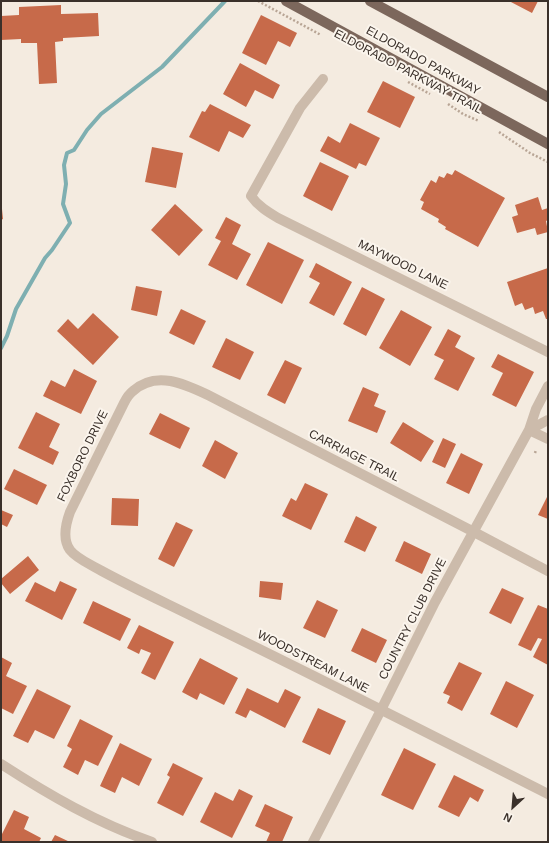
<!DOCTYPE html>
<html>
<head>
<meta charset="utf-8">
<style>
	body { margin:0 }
	#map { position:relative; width:549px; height:843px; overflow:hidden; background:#f4ebe0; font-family:Helvetica,sans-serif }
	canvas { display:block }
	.frame { position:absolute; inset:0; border:2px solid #3a302a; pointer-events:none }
	.north { position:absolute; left:493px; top:787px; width:40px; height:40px; -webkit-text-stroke:3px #fbf5ed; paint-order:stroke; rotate:206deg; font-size:11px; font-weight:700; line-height:16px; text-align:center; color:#3a302a }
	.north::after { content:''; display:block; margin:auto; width:14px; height:18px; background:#3a302a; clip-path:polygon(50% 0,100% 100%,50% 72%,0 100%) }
</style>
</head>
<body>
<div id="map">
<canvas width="549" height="843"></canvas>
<div class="frame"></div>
<div class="north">N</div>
</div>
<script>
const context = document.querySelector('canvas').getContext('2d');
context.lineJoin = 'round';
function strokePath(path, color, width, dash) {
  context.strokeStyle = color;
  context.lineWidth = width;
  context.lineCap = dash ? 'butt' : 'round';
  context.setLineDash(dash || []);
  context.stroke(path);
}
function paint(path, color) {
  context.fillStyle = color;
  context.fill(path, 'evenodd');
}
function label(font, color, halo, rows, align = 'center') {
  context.font = font + ' Helvetica,sans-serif';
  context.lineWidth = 4;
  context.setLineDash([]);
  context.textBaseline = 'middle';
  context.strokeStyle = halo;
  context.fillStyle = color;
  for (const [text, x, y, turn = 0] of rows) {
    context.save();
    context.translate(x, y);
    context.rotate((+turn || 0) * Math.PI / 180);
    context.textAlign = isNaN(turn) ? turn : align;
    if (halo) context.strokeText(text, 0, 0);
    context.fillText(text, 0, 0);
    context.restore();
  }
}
strokePath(new Path2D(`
	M1 348 7 336 16 309 45 258 52 250 70 223 63 204 66 184 64 165 67 153 74 150 87 130 101 114 162 67 225 1`), '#7eafb1', 4);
paint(new Path2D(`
	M509 1H538L532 13Z
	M61 5V14L98 13 99 36 63 38V41L55 42 57 83 39 84 37 43H21V39L1 40V16L19 15V7Z
	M261 15 297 33 290 47 278 41 266 65 242 53Z
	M240 63 280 85 273 99 255 90 246 107 223 94Z
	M383 81 415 97 400 128 367 112Z
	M210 104 251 125 243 138 229 131 219 152 189 137 202 111 205 112Z
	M350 123 380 138 366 166 359 163 356 169 320 151 328 136 340 143Z
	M152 147 183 153 176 188 145 182Z
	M320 162 349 176 332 211 303 196Z
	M455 170 505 198 478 247 445 229 446 227 438 222 439 219 421 209 424 202 420 200 431 180 436 183 439 176 444 178 447 173 452 175Z
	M538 197 542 210 548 208V220L546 221 548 232 537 235 535 228 517 233 512 217 518 215 515 205Z
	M175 204 203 230 179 256 151 230Z
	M1 209H2L3 219 1 220Z
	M226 217 241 225 232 244 251 254 237 280 208 265 221 241 215 238Z
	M268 242 304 260 282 304 246 285Z
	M316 263 352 282 334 316 309 303 320 283 309 277Z
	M548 268V319H546L543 311 535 314 533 307 525 310 522 303 515 306 507 282Z
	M136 286 162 291 157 316 131 310Z
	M362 287 385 299 366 336 343 324Z
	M181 309 206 321 194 345 169 333Z
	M401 310 432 327 410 366 379 348Z
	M93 313 119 337 93 365 57 331 68 319 78 329Z
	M448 329 461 336 455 347 475 358 458 391 434 379 444 360 434 355Z
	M226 338 254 352 240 380 212 367Z
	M498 354 534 372 516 407 492 395 503 373 491 367Z
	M285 360 302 368 285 404 267 395Z
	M74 369 97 381 81 414 43 396 51 380 65 387Z
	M363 387 379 394 374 406 386 411 377 433 348 421Z
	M36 412 60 424 49 447 59 452 53 465 18 448Z
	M160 413 190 428 180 449 149 434Z
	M403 422 434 441 421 462 390 443Z
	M443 438 456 444 445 468 432 462Z
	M215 440 238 453 225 479 202 466Z
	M461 453 483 464 469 494 446 483Z
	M14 469 47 485 37 505 4 489Z
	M305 483 328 494 311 530 282 516 291 498 296 501Z
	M548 495V519L538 515Z
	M112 498 139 499 138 526 111 525Z
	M1 510 13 515 7 527 1 524Z
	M356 516 377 527 365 552 344 542Z
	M176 522 193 530 174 567 158 559Z
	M404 541 431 554 422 574 395 561Z
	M28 556 39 570 10 594 1 583V579Z
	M60 581 77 589 62 620 25 601 35 582 55 592Z
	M260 581 283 583 281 600 259 597Z
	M502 588 524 598 511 624 489 613Z
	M317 600 338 610 325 638 303 628Z
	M93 601 131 619 120 641 83 623Z
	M538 605 548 609V665L533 657 542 639 538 638 531 651 518 645Z
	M139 625 174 642 155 680 141 673 151 653 141 649 139 654 127 648Z
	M362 628 387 640 376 663 351 651Z
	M1 657 12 663 6 676 27 686 13 714 1 708Z
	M200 658 238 678 224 705 200 693 197 700 182 692Z
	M459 662 482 673 462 711 447 703 450 696 443 693Z
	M506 681 534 695 517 728 490 714Z
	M247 688 278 703 285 689 301 697 285 728 250 710 246 718 235 713Z
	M37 689 71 706 54 739 35 730 28 743 13 736Z
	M318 708 346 721 330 755 302 742Z
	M80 719 113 736 98 766 85 760 78 775 63 767 72 749 67 746Z
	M120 743 152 759 139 786 122 777 115 793 100 786Z
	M404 748 436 764 413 810 381 795Z
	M173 763 203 778 183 816 157 803 170 777 167 775Z
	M454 775 484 790 478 802 470 797 459 817 438 807Z
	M239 789 253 796 232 838 200 822 215 792 233 801Z
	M265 804 293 817 282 842H266L270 833 255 826Z
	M14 810 29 817 24 829 41 838 39 842H1V836Z
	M55 835 70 842H51Z`), '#c76a4a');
strokePath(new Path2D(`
	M258 1 321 35
	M408 82 430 94
	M448 104 463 114 479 121
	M499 132 530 153 548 162
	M535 453 536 450`), '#b8a595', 2.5, [2, 2]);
strokePath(new Path2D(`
	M323 79 300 108 251 196C258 206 268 212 278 218L548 352
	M529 430 548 420
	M529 430 548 439
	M548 571 474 532 208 395C185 384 156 370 133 391 129 394 126 399 124 403L70 512C66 523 62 539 70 550 77 559 90 564 100 570 133 588 168 604 202 621 318 677 433 736 548 794
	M1 764C49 795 97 823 152 842
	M313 842 381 710 435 602 529 430 536 409 548 386`), '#ccbbab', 10);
strokePath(new Path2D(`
	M286 1 548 144
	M370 1 548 97`), '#7c675c', 10);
label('12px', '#3a302a', '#fbf5ed', [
	["ELDORADO PARKWAY",423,61,29],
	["ELDORADO PARKWAY TRAIL",408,72,28],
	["MAYWOOD LANE",403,265,26],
	["FOXBORO DRIVE",83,456,-64],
	["CARRIAGE TRAIL",354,456,27],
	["COUNTRY CLUB DRIVE",413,619,-63],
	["WOODSTREAM LANE",313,662,27]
]);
</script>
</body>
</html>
